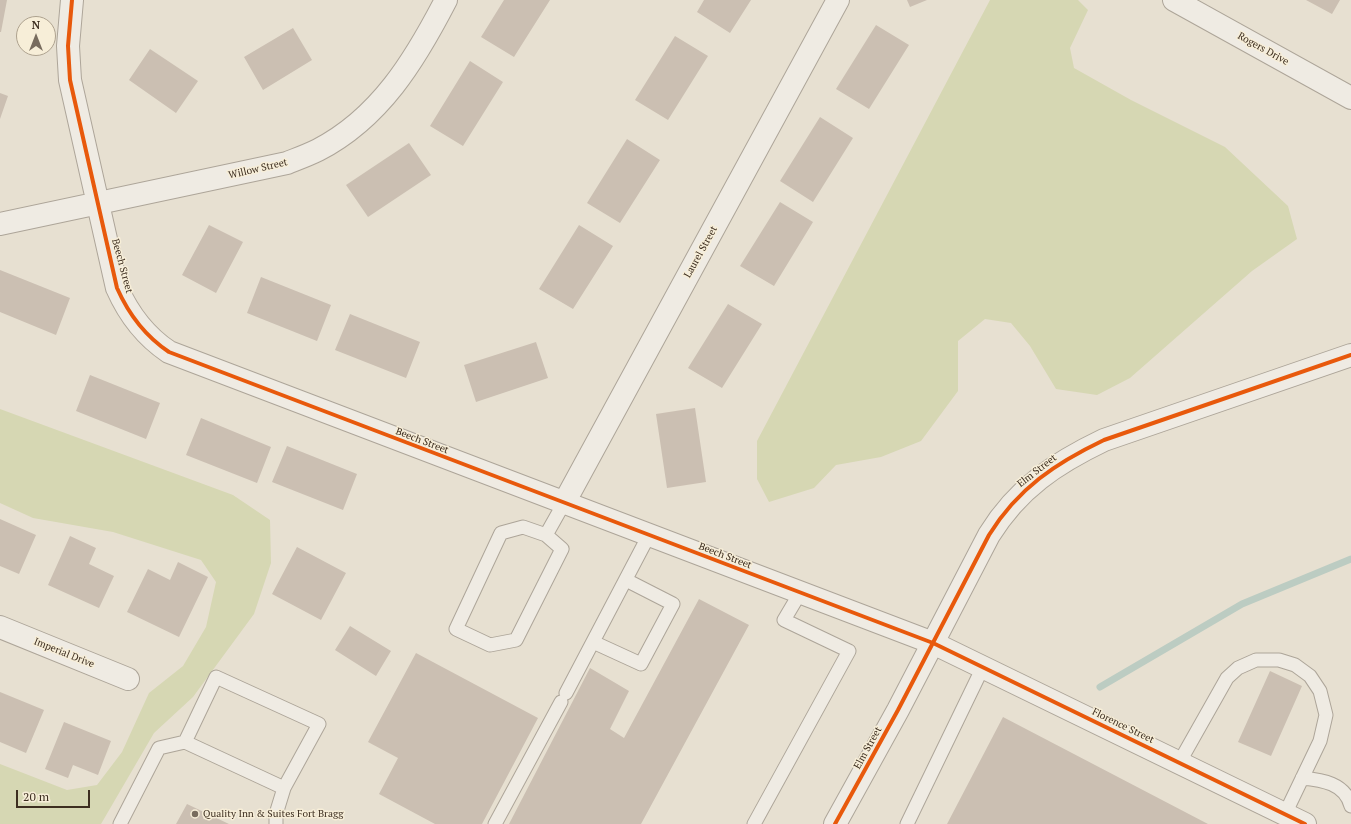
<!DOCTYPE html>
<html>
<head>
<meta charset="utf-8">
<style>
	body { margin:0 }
	#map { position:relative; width:1351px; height:824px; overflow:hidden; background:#e7e0d1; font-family:"PT Serif",serif }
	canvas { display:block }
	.north { position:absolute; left:16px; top:16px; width:40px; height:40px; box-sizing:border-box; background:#f7eed8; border:1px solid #ada18e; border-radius:50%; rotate:0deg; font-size:11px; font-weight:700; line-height:16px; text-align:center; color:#3d2e20 }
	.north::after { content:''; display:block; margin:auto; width:14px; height:18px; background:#786c5e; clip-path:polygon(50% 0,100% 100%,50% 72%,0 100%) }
	.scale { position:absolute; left:16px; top:790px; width:74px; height:18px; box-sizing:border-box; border:2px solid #3d2e20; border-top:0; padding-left:5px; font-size:12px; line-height:14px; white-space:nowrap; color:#3d2e20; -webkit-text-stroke:3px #f7eed8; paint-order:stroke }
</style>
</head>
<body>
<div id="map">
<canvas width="1351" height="824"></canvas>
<div class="north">N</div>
<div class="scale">20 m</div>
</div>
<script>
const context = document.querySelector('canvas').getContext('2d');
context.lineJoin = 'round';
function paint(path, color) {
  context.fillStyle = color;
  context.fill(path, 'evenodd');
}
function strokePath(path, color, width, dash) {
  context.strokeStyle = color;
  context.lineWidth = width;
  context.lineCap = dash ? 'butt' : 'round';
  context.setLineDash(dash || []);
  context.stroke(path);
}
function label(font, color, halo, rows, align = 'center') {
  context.font = font + ' "PT Serif",serif';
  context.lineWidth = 3;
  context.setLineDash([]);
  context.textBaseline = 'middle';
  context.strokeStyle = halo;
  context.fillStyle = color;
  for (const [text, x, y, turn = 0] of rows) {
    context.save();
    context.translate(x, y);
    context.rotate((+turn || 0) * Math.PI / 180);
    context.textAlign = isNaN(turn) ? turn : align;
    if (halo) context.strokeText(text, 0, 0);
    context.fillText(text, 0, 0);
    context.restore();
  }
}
paint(new Path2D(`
	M990 0H1078L1088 10 1070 48 1074 68 1131 100 1225 147 1288 206 1297 239 1252 271 1130 378 1097 395 1056 389 1030 346 1011 323 985 319 958 341V391L921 441 881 457 836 465 814 488 769 502 757 479V441Z
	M0 409 233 495 270 520 271 563 254 614 193 697 154 733 101 824H0V764L67 790 97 785 122 752 149 693 183 666 206 627 216 582 201 560 113 532 33 518 0 503Z`), '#d6d7b3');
strokePath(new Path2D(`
	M1100 687 1242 604 1351 559`), '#bcccc2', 7);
paint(new Path2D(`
	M0 0H7L1 32H0Z
	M504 0H550L514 57 481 37Z
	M704 0H751L730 33 697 12Z
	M907 0H927L910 7Z
	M1306 0H1340L1332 14Z
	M876 25 909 45 869 109 836 89Z
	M293 28 312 60 263 90 244 57Z
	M675 36 708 56 668 120 635 100Z
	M150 49 198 81 176 113 129 80Z
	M470 61 503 82 463 146 430 126Z
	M0 93 8 96 0 119Z
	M820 117 853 138 813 202 780 181Z
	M627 139 660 160 620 223 587 203Z
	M409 143 431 175 368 217 346 185Z
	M780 202 813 222 774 286 740 266Z
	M209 225 243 242 216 293 182 275Z
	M579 225 613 246 573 309 539 289Z
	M0 270 70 298 56 335 0 312Z
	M261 277 331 305 317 341 247 313Z
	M728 304 762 324 722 388 688 368Z
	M350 314 420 342 406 378 335 350Z
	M536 342 548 378 476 402 464 365Z
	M90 375 160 403 146 439 76 411Z
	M695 408 706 482 667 488 656 414Z
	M201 418 271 447 257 483 186 455Z
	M287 446 357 474 343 510 272 482Z
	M0 519 36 535 19 574 0 566Z
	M70 536 96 548 89 564 114 576 99 608 48 585Z
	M297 547 346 573 321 620 272 594Z
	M178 562 208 577 179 637 127 612 148 569 170 580Z
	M699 599 749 625 641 824H509L590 668 629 691 610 729 624 738Z
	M350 626 391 651 376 676 335 650Z
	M416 653 538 718 482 824H435L379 794 398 758 368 742Z
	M1270 671 1302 686 1271 756 1238 742Z
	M0 692 44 710 26 753 0 742Z
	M1003 717 1208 824H947Z
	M64 722 111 741 98 775 73 765 68 778 45 769Z
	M187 804 229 824H176Z`), '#cbbfb2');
const service = new Path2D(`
	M546 535 562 549 516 640 490 645 456 629 501 533 523 527 546 535 564 503
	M593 642 641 664 673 604 626 580
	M566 693 649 535
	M185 742 216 677 319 724 284 788
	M1179 763 1227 678 1238 668 1256 660H1279L1295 665 1310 676 1320 691 1326 715 1320 741 1285 814
	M1302 778C1322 780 1345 783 1351 806
	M120 824 159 748 185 742 284 788 276 814V824
	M495 824 561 702
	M754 824 849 651 784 620 800 593
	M907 824 983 667`);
const minor = new Path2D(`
	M72 0 68 46 70 80 117 288C129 315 145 336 169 352L933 643 1305 824
	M1174 0 1351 98
	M0 224 287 163C297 159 308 155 318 150 380 118 415 60 446 0
	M564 503 838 0
	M0 627 128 679`);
const tertiary = new Path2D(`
	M835 824 898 710 989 535C1018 488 1056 463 1104 440L1351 355`);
strokePath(service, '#ada599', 15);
strokePath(minor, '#ada599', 24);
strokePath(tertiary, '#ada599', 24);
strokePath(service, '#efebe3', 13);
strokePath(minor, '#efebe3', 22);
strokePath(tertiary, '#efebe3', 22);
strokePath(new Path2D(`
	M72 0 68 46 70 80 117 288C129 315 145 336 169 352L933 643 1305 824
	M835 824 898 710 989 535C1018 488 1056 463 1104 440L1351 355`), '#e8590c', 4);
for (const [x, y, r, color] of [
	[195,814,4,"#786c5e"]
]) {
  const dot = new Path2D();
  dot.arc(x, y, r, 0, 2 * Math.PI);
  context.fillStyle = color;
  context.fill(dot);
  strokePath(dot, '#f7eed8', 1.5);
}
label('10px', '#3d2e20', '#f7eed8', [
	["Rogers Drive",1263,49,29],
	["Willow Street",258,169,-13],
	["Laurel Street",701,252,-61],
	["Beech Street",122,266,75],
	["Beech Street",422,441,21],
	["Elm Street",1037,471,-38],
	["Beech Street",725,556,21],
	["Imperial Drive",64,653,22],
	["Florence Street",1123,726,26],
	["Elm Street",868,748,-61]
]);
label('10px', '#3d2e20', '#f7eed8', [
	["Quality Inn & Suites Fort Bragg",203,814]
], 'left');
</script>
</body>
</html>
